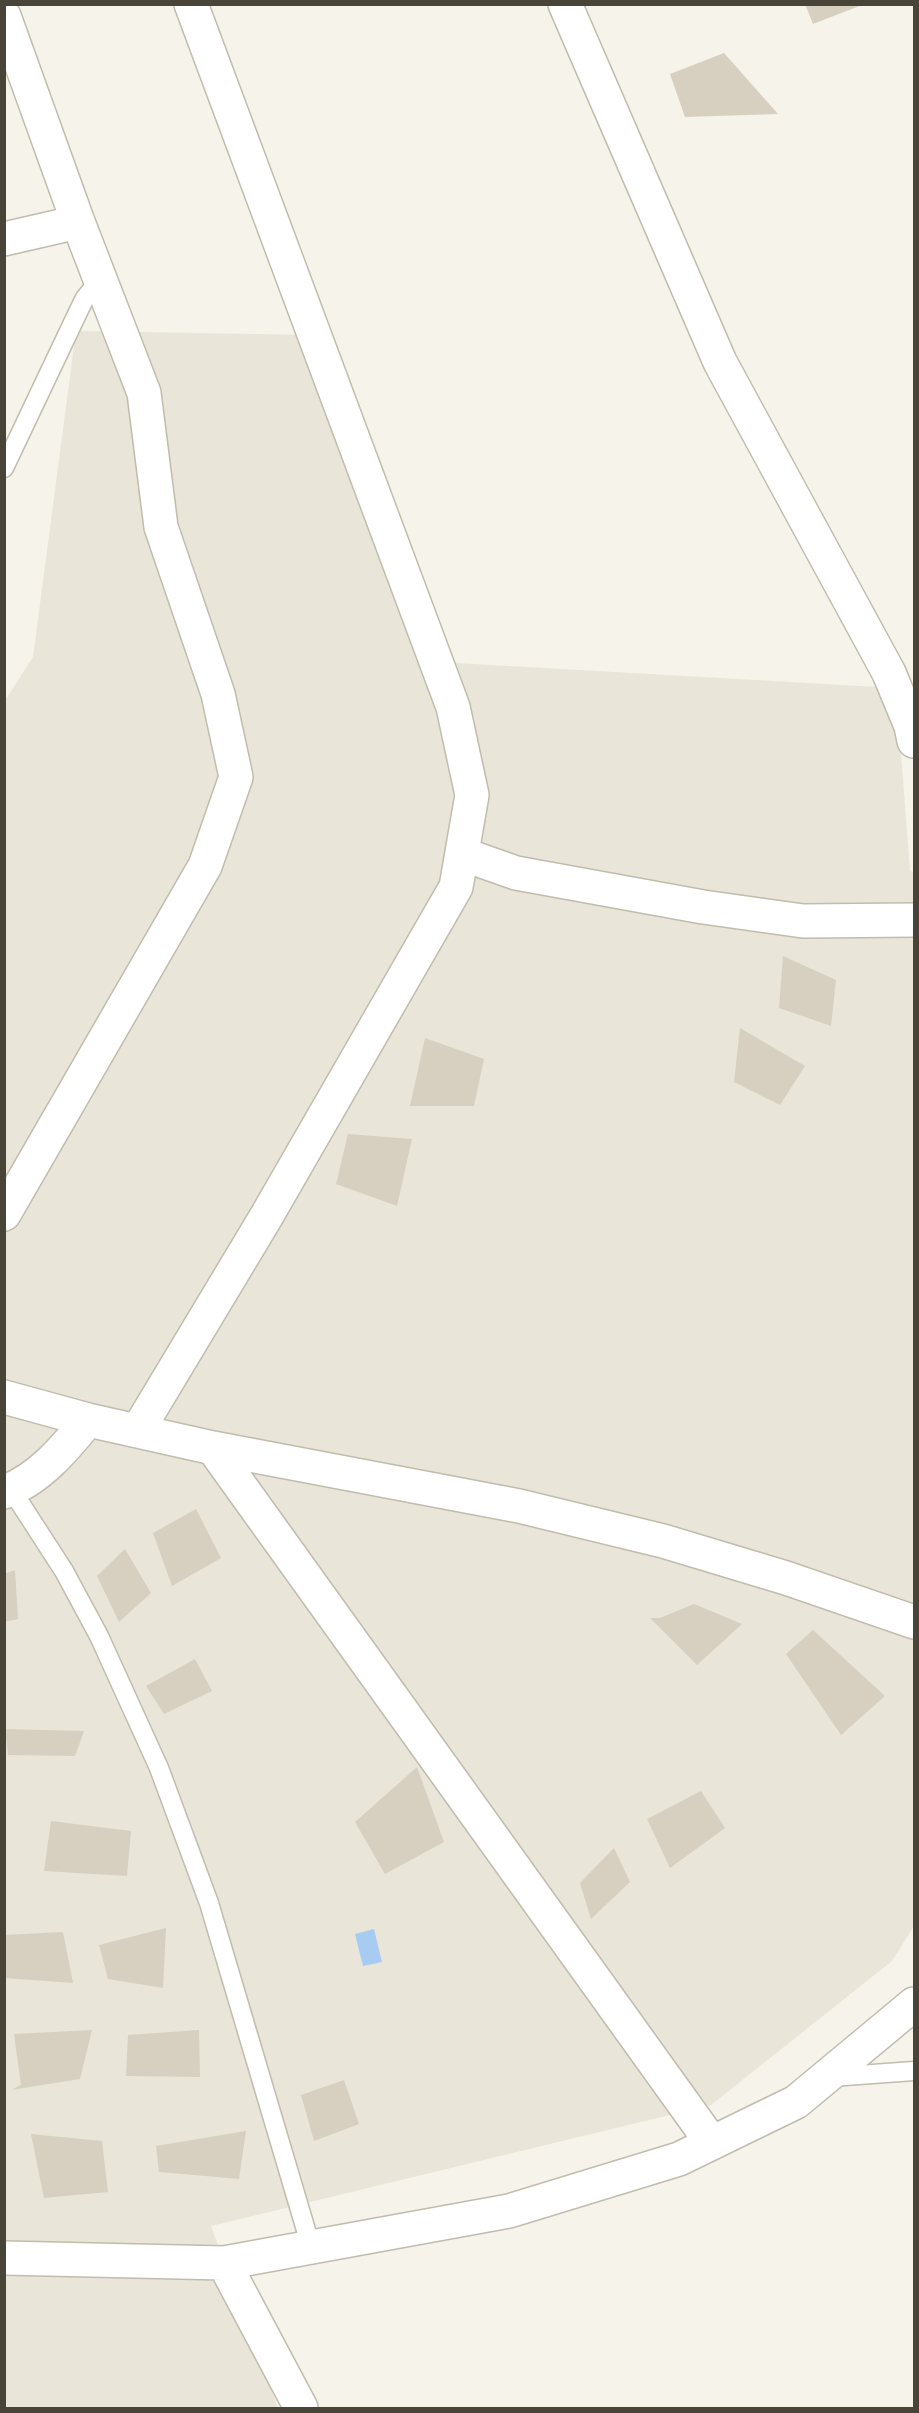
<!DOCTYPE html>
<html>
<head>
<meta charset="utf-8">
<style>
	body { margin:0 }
	#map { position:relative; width:919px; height:2413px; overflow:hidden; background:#f5f3ea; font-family:"Nunito Sans",sans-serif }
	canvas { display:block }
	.frame { position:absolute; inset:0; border:6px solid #494438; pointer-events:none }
</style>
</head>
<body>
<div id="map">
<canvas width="919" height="2413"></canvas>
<div class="frame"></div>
</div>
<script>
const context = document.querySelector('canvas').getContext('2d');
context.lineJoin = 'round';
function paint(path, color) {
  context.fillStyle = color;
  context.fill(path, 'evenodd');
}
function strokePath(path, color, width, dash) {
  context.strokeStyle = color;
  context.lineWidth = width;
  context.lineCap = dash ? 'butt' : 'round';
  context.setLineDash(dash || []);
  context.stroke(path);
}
paint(new Path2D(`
	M76 331 313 335 456 663 896 688 910 871 914 872V1926L892 1961 711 2105 211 2226 278 2408H5L4 702 33 657Z`), '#e9e5d8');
paint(new Path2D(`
	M374 1929 382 1962 363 1966 355 1934Z`), '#a8cbf1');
paint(new Path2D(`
	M805 4H862V5L813 24Z
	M724 53 778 114 685 117 670 74Z
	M783 956 836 980 831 1026 779 1008Z
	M740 1028 805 1066 780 1105 734 1082Z
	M425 1038 484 1059 474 1106H410Z
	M348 1134 412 1139 397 1206 336 1184Z
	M196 1509 221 1558 172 1586 153 1533Z
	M125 1549 151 1593 119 1622 97 1576Z
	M15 1570 18 1619 4 1622V1574Z
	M694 1604 742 1624 697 1665 650 1618H660Z
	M813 1630 885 1696 841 1735 786 1654Z
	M195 1659 212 1691 164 1714 146 1686Z
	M5 1729 84 1731 75 1756 8 1755Z
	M417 1767 444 1842 385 1874 355 1822Z
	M701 1791 725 1828 670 1868 647 1819Z
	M51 1821 131 1831 127 1876 44 1871Z
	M614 1848 630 1882 591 1919 580 1883Z
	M166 1928 163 1988 108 1979 99 1945Z
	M63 1932 73 1983 4 1978V1935Z
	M92 2030 80 2079 11 2090 21 2085 14 2034Z
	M199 2030 200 2077 126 2076 128 2035Z
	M344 2080 359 2124 314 2141 301 2095Z
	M246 2131 239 2179 159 2172 156 2146Z
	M31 2134 102 2141 108 2192 44 2198Z`), '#d7d0c0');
const service = new Path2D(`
	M4 468 79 310 85 298 100 280
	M11 1489 64 1571 99 1636 159 1768 209 1903 311 2247
	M831 2077 914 2071`);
const minor = new Path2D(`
	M565 4 720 362 889 673 911 726 914 741
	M4 16 78 222 144 393 161 527 218 694 236 777 205 866 4 1214
	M4 239 78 222
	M462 854 516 873 703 907 803 921 914 920
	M4 1397 88 1420 213 1448 519 1506 663 1541 786 1578 914 1622
	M138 1430 266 1217 456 887 472 795 453 707 191 4
	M213 1448 712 2143
	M4 1492C39 1480 66 1447 88 1420
	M4 2258 224 2263 509 2211 679 2159 796 2102 914 2004
	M224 2263 301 2408`);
strokePath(service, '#c1bcad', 21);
strokePath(minor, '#c1bcad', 36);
strokePath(service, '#fff', 18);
strokePath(minor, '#fff', 33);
</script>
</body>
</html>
